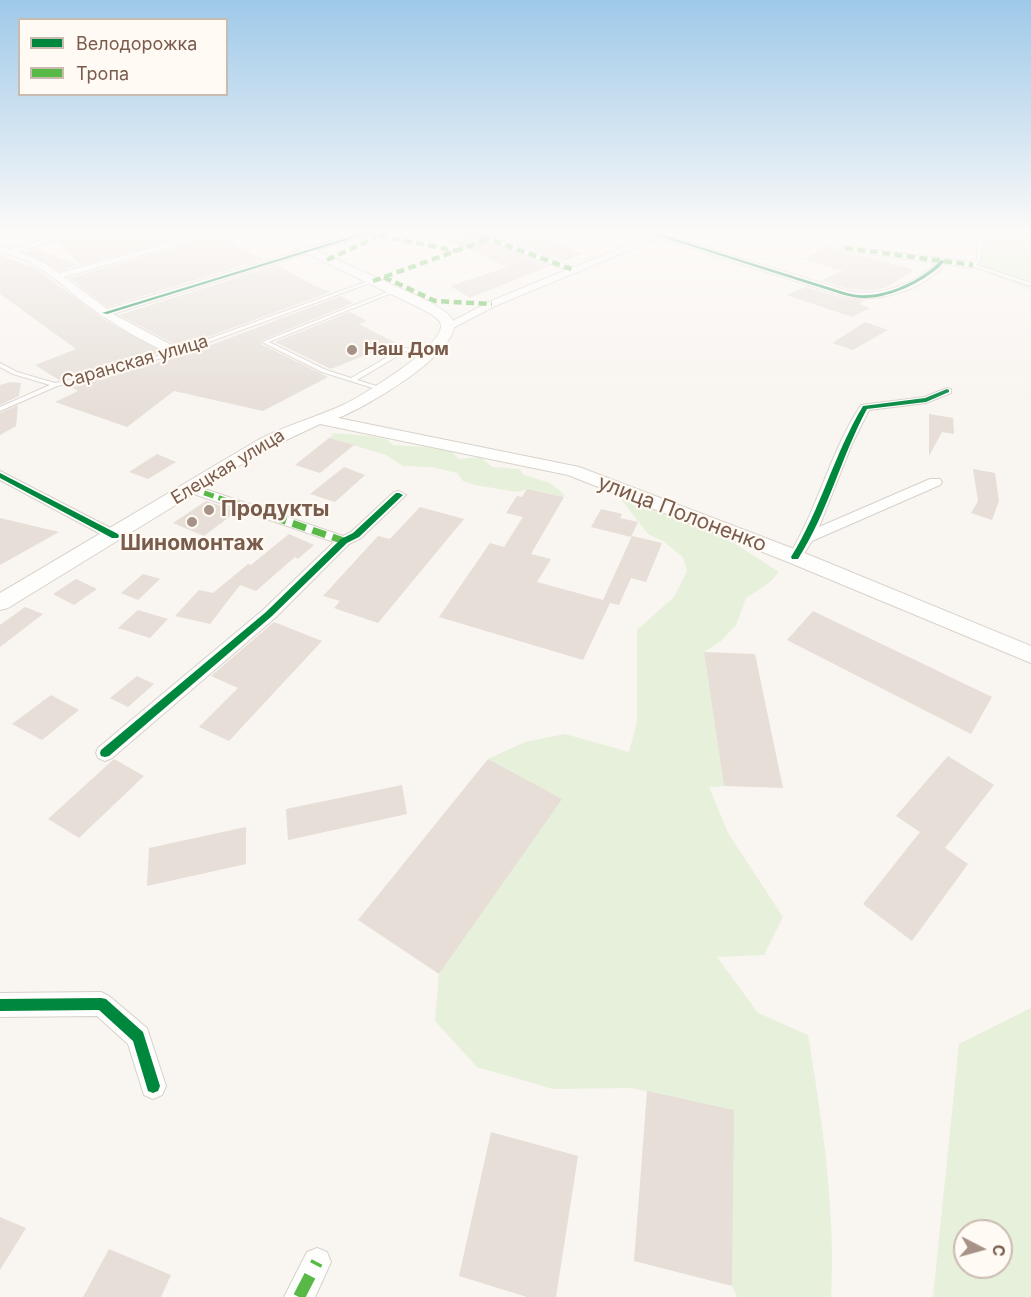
<!DOCTYPE html>
<html>
<head>
<meta charset="utf-8">
<style>
	body { margin:0 }
	#map { position:relative; width:1031px; height:1297px; overflow:hidden; background:#f9f5f0; font-family:Inter,sans-serif }
	canvas { display:block }
	.legend { position:absolute; left:18px; top:18px; width:210px; height:78px; box-sizing:border-box; background:#fffaf3; border:2px solid #cabbb1; margin:0; padding:8px 10px; list-style:none; font-size:18px; color:#7a5c4d }
	.legend li { display:flex; align-items:center; gap:12px; height:30px }
	.legend b { width:30px; border:2px solid #cabbb1 }
	.north { position:absolute; left:953px; top:1219px; width:60px; height:60px; box-sizing:border-box; background:#fffaf3; border:2px solid #cabbb1; border-radius:50%; rotate:96deg; font-size:16px; font-weight:700; line-height:24px; text-align:center; color:#7a5c4d }
	.north::after { content:''; display:block; margin:auto; width:21px; height:27px; background:#a69286; clip-path:polygon(50% 0,100% 100%,50% 72%,0 100%) }
</style>
</head>
<body>
<div id="map">
<canvas width="1031" height="1297"></canvas>
<ul class="legend">
<li><b style="height:8px;background:#00873e"></b>Велодорожка</li>
<li><b style="height:8px;background:#58b947"></b>Тропа</li>
</ul>
<div class="north">С</div>
</div>
<script>
const context = document.querySelector('canvas').getContext('2d');
context.lineJoin = 'round';
function paint(path, color) {
  context.fillStyle = color;
  context.fill(path, 'evenodd');
}
function strokePath(path, color, width, dash) {
  context.strokeStyle = color;
  context.lineWidth = width;
  context.lineCap = dash ? 'butt' : 'round';
  context.setLineDash(dash || []);
  context.stroke(path);
}
function label(font, color, halo, rows, align = 'center') {
  context.font = font + ' Inter,sans-serif';
  context.lineWidth = 4.5;
  context.setLineDash([]);
  context.textBaseline = 'middle';
  context.strokeStyle = halo;
  context.fillStyle = color;
  for (const [text, x, y, turn = 0] of rows) {
    context.save();
    context.translate(x, y);
    context.rotate((+turn || 0) * Math.PI / 180);
    context.textAlign = isNaN(turn) ? turn : align;
    if (halo) context.strokeText(text, 0, 0);
    context.fillText(text, 0, 0);
    context.restore();
  }
}
paint(new Path2D(`
	M983 232H1031V290L983 271 979 262Z
	M331 433 369 436 386 439 393 445 438 448 452 452 459 459 480 457 493 467 519 469 524 475 550 483 563 493 564 497 528 489 517 492 475 485 463 481 457 473 431 467 403 466 386 455 329 438 333 435Z
	M620 498 682 521 734 543 779 572 769 583 746 598 736 625 721 641 704 652 724 786 709 787 728 833 783 917 764 955 717 957 758 1013 808 1035C822 1121 836 1209 831 1297H737L732 1286 733 1110 631 1088 553 1089 477 1067 435 1021 439 974 561 799 488 759 525 742 565 734 629 752 637 722V630L674 597 687 571 683 557 663 541 648 534Z
	M1031 1008V1297H933L959 1044ZM965 1231H1001V1267H965Z`), '#e7f0db');
paint(new Path2D(`
	M87 232H201L81 265 58 242Z
	M428 232H464L550 266 470 298 450 286 508 267Z
	M485 232H534L581 254 564 261Z
	M226 233 239 248 264 259 107 307 69 278Z
	M828 246 840 249 844 253 865 256 915 270 885 288 871 290 848 289 821 280 843 271 804 259Z
	M35 249 79 265 59 271 25 252Z
	M0 255 35 268 105 320 163 352 59 380 35 365 76 349 0 294Z
	M277 265 315 286 331 292 180 347 119 315Z
	M806 287 843 298 865 300 859 304 870 308 852 317 786 295Z
	M340 296 353 303 260 341 261 344 328 377 263 411 174 391 127 427 55 402 78 391 69 386 182 356Z
	M350 312 367 321 359 324 396 343 331 369 275 342Z
	M865 322 888 330 853 350 832 343Z
	M10 382 21 383 19 396 0 405V385Z
	M18 405 16 426 0 435V413Z
	M929 414 953 418 954 434 942 432 929 456Z
	M329 438 354 445 320 473 295 465Z
	M157 454 176 462 148 479 129 472Z
	M344 467 365 475 335 502 310 494Z
	M973 469 995 473 999 501 992 520 971 513 978 501Z
	M527 489 564 497 531 554 551 559 537 582 603 600 632 536 662 543 646 582 631 578 619 605 610 603 583 660 439 617 490 543 504 547 523 517 506 513 517 496 522 497Z
	M206 501 237 511 204 536 173 523Z
	M420 507 464 519 378 623 334 608 340 601 323 596 378 536 390 539Z
	M601 509 622 514 620 518 638 522 631 537 591 527Z
	M0 518 59 532 0 565Z
	M289 534 314 545 298 559 295 557 256 591 240 585 210 624 175 616 199 590 213 593 248 564 251 565Z
	M143 574 160 579 138 600 121 593Z
	M76 579 97 589 74 605 53 594Z
	M25 607 43 614 0 647V625Z
	M138 610 168 619 150 638 118 628Z
	M813 611 992 697 971 734 787 640Z
	M274 622 322 641 229 741 199 727 238 688 211 676Z
	M704 652 755 654 783 788 724 786Z
	M137 676 154 684 128 707 110 698Z
	M51 695 79 710 42 740 12 724Z
	M948 756 994 785 945 848 968 864 912 941 863 904 920 832 896 816Z
	M114 759 144 776 79 838 48 819Z
	M488 759 562 799 439 974 358 920Z
	M402 785 407 814 288 840 286 809Z
	M246 827V864L147 886 149 848Z
	M647 1091 734 1110 732 1286 634 1261Z
	M491 1132 578 1156 556 1297H527L459 1276Z
	M0 1217 26 1228 0 1270Z
	M109 1249 171 1275 161 1297H83Z`), '#e6ded7');
const service = new Path2D(`
	M979 232H983L981 260 976 265 1031 283V286L971 266V264L977 260Z
	M371 280 375 281 179 353 92 378 57 386 0 411V407L50 385 13 374 0 367V363L17 372 55 383 89 376 175 351Z
	M392 290 394 291V292L269 342 326 370 351 378 403 348 433 350V352L431 353 406 351 357 380 383 388V390H379L322 372 262 342Z`);
const minor = new Path2D(`
	M71 232H85L19 251 44 263 59 273 210 232H224L64 277 107 309 362 232H375L113 314 181 350V354L177 355C151 348 109 321 87 305 60 284 35 257 0 253V247L10 249Z
	M466 232H478L574 267 651 236 644 232H664L665 235 848 291C878 297 914 285 937 263L845 251 842 250V246L973 262 977 265 973 268 945 264C921 291 878 304 843 296L659 238 495 306 449 330 445 329V325L489 302 566 270Z
	M947 388 951 389V393L926 403 869 410 852 444 819 527 930 479H940L942 482 940 485 812 541 800 560H790L788 557C818 509 830 452 861 405L924 397Z
	M0 471 120 533 122 536 120 539H110L0 480Z
	M190 484 343 536 351 532 394 492 399 491 406 495 361 538 349 544 275 618 112 758 105 761 98 758 96 753 98 748 263 610 334 542 185 491 183 488Z
	M101 992 109 996 147 1028 166 1086 162 1095 153 1099 144 1095 128 1044 97 1016 0 1017V993Z
	M317 1248 327 1252 331 1262 315 1297H284L307 1252Z`);
const secondary = new Path2D(`
	M262 232H276L430 302 447 313 454 322C459 354 364 408 338 418L579 467 802 552 1031 646V663L788 562 568 475 320 424 265 450 8 608 0 610V593L258 440C286 425 315 418 343 405 362 396 443 347 441 325 440 317 426 312 420 308Z`);
strokePath(service, '#d7d1cb', 2);
strokePath(minor, '#d7d1cb', 2);
strokePath(secondary, '#d9d2cb', 2);
paint(service, '#fefefd');
paint(minor, '#fefefd');
paint(secondary, '#fefefd');
strokePath(new Path2D(`
	M470 232 574 270
	M367 233 457 251
	M845 248 973 265
	M327 260 375 238
	M384 277 435 301 492 304
	M373 281 489 239`), '#58b947', 4.5, [8, 4.5]);
strokePath(new Path2D(`
	M190 488 237 504`), '#58b947', 5, [10, 5]);
strokePath(new Path2D(`
	M233 503 344 541`), '#58b947', 7, [14, 7]);
strokePath(new Path2D(`
	M299 1297 317 1262`), '#58b947', 12, [24, 12]);
paint(new Path2D(`
	M366 232H373L107 314 102 313Z
	M646 232H653L847 293C853 294 859 296 866 295 891 295 925 278 941 260L945 261C929 280 889 299 863 298 857 298 850 296 844 295Z
	M947 389 949 390V392L926 402 867 409C841 457 828 512 798 559H792L791 557C821 509 834 454 863 406L925 398Z
	M0 473 118 534 119 536 118 538H112L0 478Z
	M396 493H399L403 495 359 537 347 543 272 616 109 756 105 757 101 756 100 753 101 750 266 612 341 539 353 533Z
	M101 998 106 999 143 1032 160 1086 158 1091 153 1093 148 1091 133 1041 99 1010 0 1011V999Z`), '#00873e');
const sky = context.createLinearGradient(0, 0, 0, 414);
sky.addColorStop(0, '#9ec9e9');
sky.addColorStop(0.56, '#fcfaf8');
sky.addColorStop(1, '#fcfaf800');
context.fillStyle = sky;
context.fillRect(0, 0, 1031, 414);
for (const [x, y, r, color] of [
	[352,350,6,"#a69286"],
	[209,510,6,"#a69286"],
	[192,522,6,"#a69286"]
]) {
  const dot = new Path2D();
  dot.arc(x, y, r, 0, 2 * Math.PI);
  context.fillStyle = color;
  context.fill(dot);
  strokePath(dot, '#fffaf3', 2);
}
label('bold 18px', '#7a5c4d', '#fffaf3', [
	["Наш Дом",364,350]
], 'left');
label('18px', '#7a5c4d', '#fffaf3', [
	["Саранская улица",135,362,-16],
	["Елецкая улица",228,467,-31]
]);
label('bold 21px', '#7a5c4d', '#fffaf3', [
	["Продукты",221,510],
	["Шиномонтаж",192,544,"center"]
], 'left');
label('21px', '#7a5c4d', '#fffaf3', [
	["улица Полоненко",682,514,21]
]);
</script>
</body>
</html>
